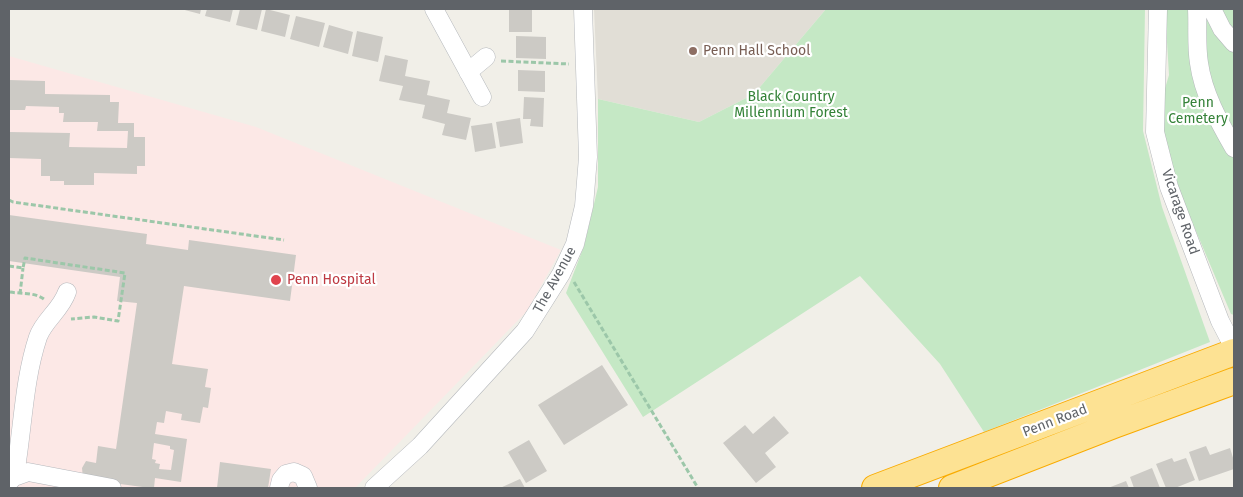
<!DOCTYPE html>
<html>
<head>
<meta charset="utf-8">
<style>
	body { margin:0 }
	#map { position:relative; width:1243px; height:497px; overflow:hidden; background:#f1efe8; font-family:"Fira Sans",sans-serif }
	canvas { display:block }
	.frame { position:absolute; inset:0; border:10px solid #5f6368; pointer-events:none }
</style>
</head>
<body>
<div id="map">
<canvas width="1243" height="497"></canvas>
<div class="frame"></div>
</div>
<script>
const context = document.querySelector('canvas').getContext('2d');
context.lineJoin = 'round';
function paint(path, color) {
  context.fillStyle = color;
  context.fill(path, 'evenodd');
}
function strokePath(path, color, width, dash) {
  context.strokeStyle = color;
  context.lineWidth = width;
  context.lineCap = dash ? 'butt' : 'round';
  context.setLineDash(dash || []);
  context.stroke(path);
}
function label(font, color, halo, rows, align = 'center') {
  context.font = font + ' "Fira Sans",sans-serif';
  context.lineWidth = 4.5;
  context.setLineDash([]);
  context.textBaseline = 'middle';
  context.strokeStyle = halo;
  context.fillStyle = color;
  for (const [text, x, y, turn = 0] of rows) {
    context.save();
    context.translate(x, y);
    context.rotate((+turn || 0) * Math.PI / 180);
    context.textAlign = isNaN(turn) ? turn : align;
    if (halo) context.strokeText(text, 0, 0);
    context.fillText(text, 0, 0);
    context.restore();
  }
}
paint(new Path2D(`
	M594 9H826L754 94 699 122 598 99Z`), '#e1ded6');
paint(new Path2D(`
	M9 56 256 127 561 250 527 311 355 488H9Z`), '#fce8e6');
paint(new Path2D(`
	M826 9H1145L1143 131 1162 207 1210 342 984 432 940 364 860 276 643 417 566 293 584 246 598 187V99L699 122 754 94Z
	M1165 9H1234V315L1231 314 1171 172 1161 131 1163 95 1169 75Z`), '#c5e8c5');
paint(new Path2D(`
	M181 9H201L200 14Z
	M207 9H233L230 22 205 16Z
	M240 9H262L257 30 236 25Z
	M266 9 290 15 285 37 261 31Z
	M509 9H532V32H509Z
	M296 16 325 23 319 47 290 39Z
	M329 25 353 32 348 54 323 47Z
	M357 31 383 37 378 62 352 56Z
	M516 36 546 37V59L516 58Z
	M385 55 408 60 405 76 430 81 427 95 450 100 447 113 471 118 466 140 442 135 445 124 422 118 425 105 399 100 403 86 379 81Z
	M518 70 545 71V92L518 91Z
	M9 80 45 81V94L110 95V102H119L118 123H134V137H145V166H137V174L94 173V185H64V181H50V176H41V159L9 158V132L70 133 69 147 127 148 128 131H97L98 122H63L64 113H59V107L26 106 25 110H9Z
	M524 97 544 98 543 127 530 126 531 119H523Z
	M520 118 523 143 500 147 496 122Z
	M492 123 496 148 475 152 471 126Z
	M9 215 147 234 146 244 188 250 189 240 296 255 290 301 184 286 172 364 208 369 205 387 211 388 208 408 203 407 200 423 181 420 182 414 166 411 164 423 157 422 155 434 187 439 181 482 155 478 154 488H150L83 479 82 468 86 461 96 463 98 446 116 449 137 303 117 301 120 277 9 261ZM154 443 170 446V449L174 450 171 470 159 469 160 464 155 463 156 460 152 459Z
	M602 365 628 405 564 445 538 405Z
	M774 416 789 433 765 453 776 467 756 483 723 443 745 425 753 434Z
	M529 440 547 471 526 483 508 452Z
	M1206 446 1210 455 1230 448 1234 461V469L1199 481 1189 452Z
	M1172 458 1174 462 1186 458 1195 480 1175 488H1166L1156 464Z
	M220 462 271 469 268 488H217Z
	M1152 468 1160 488H1134L1130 477Z
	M520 479 525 488H500Z
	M1126 481 1129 488H1108Z`), '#cccac5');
const minor = new Path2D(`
	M434 9 482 97
	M1158 9 1155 132 1169 187 1220 321 1234 348
	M1197 9C1198 26 1196 45 1199 63 1203 93 1219 122 1234 148
	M1212 9 1222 29 1234 43
	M468 72 486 57
	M14 477 28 472 112 488
	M9 482 14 477 16 468C23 425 24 379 38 337 44 320 61 310 67 292
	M279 488 281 480 286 474 294 472 303 476 308 488
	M374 488 420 446 525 331 561 274 575 244 584 206 588 157 583 9`);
const highway = new Path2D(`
	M875 488 1234 352
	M952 488 1114 425 1234 381`);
strokePath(minor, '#b5b8bc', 19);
strokePath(highway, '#f9ab00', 28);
strokePath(new Path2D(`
	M501 61 569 64
	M9 200 13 202 284 240
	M9 266 23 268 25 258 125 273 118 321 94 317 71 319
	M574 282 698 488
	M10 292C21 294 36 292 45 300
	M20 294 23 268`), '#9cc7a9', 3, [5, 2.5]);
strokePath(minor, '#fff', 18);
strokePath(highway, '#fde293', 26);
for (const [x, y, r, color] of [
	[693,51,5,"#8d6e63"],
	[276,280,6,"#e0444e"]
]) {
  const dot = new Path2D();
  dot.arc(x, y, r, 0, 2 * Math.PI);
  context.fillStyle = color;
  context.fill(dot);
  strokePath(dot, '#fff', 2);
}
label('14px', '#785e54', '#fff', [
	["Penn Hall School",703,51]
], 'left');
label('14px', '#348238', '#fff', [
	["Black Country",791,97],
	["Millennium Forest",791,113],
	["Penn",1198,103],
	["Cemetery",1198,119]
]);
label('14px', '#5f6368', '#fff', [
	["Vicarage Road",1180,212,71],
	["The Avenue",555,280,-61],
	["Penn Road",1055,421,-21]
]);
label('14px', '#be3a42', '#fff', [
	["Penn Hospital",287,280]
], 'left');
</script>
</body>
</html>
